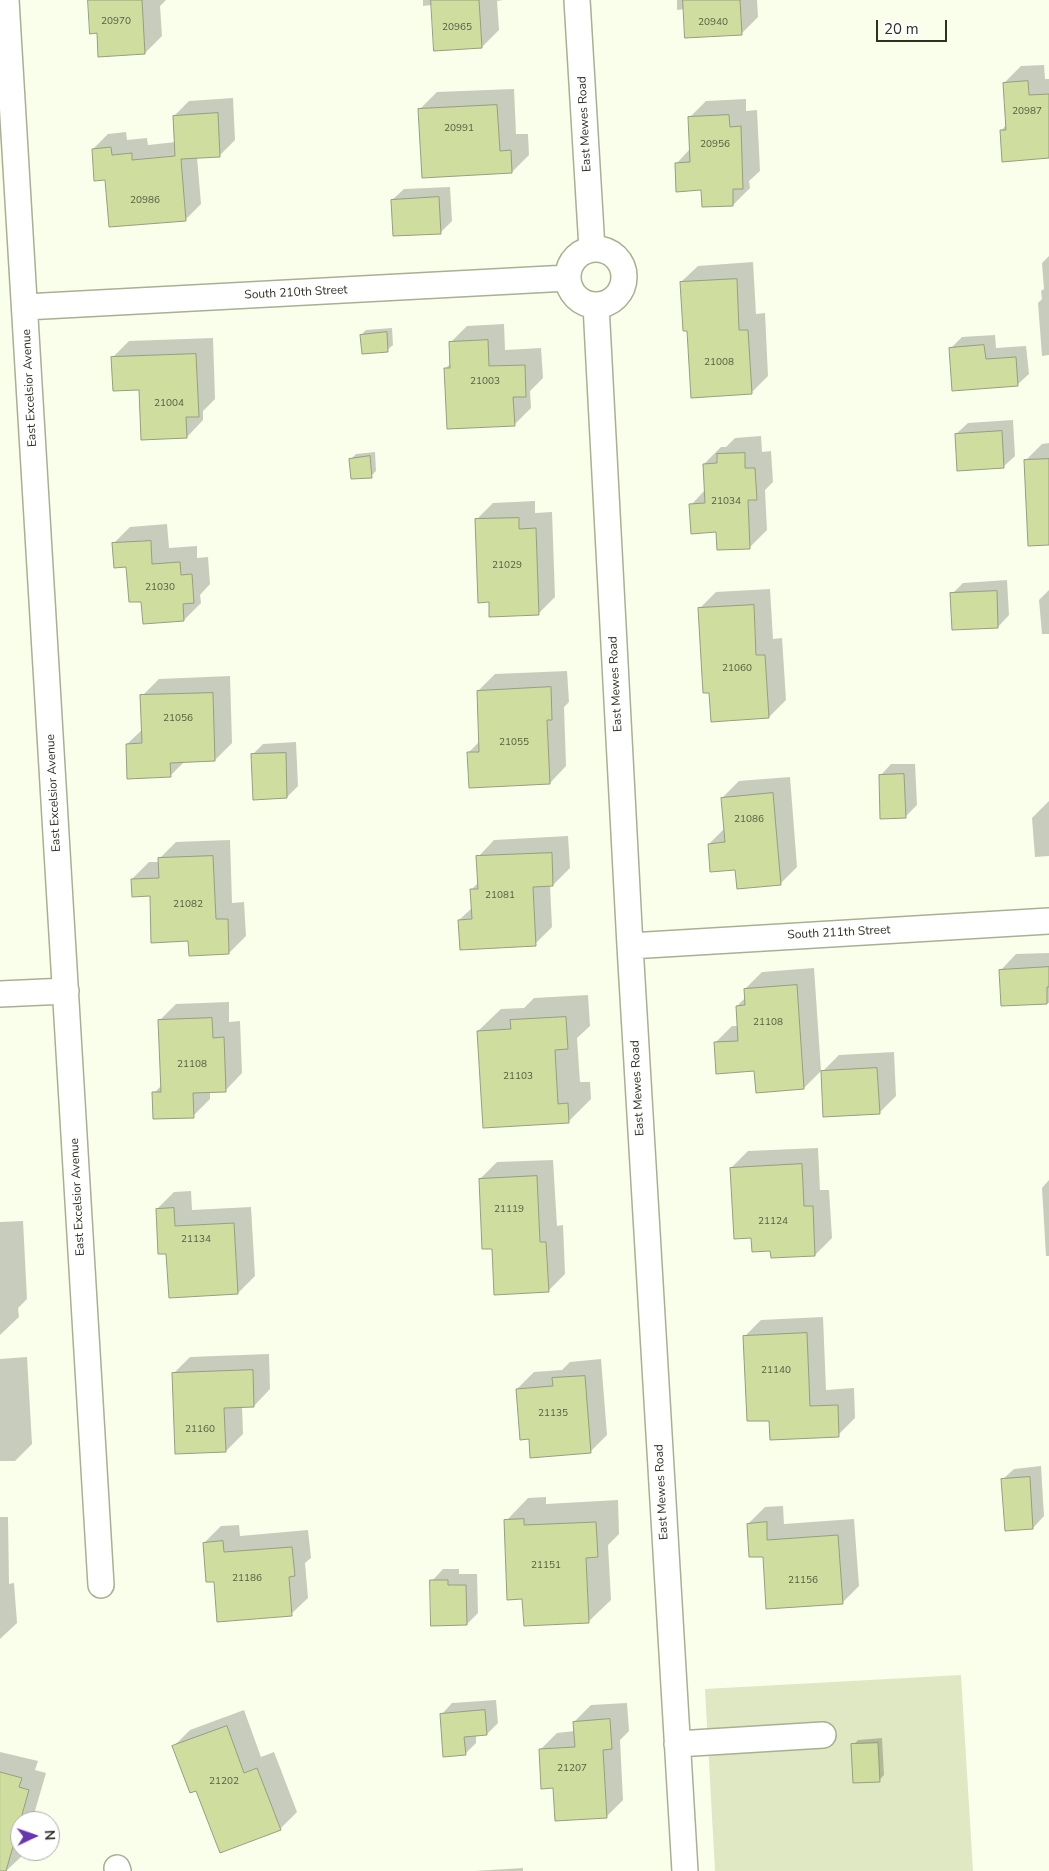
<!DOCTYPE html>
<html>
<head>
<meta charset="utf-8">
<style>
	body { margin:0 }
	#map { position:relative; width:1049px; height:1871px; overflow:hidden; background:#faffeb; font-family:"Nunito Sans",sans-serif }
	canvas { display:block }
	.north { position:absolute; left:10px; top:1811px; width:50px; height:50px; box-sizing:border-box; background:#fff; border:1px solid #acada8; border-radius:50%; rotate:87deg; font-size:14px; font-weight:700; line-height:20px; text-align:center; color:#2f3125 }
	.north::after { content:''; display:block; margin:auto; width:18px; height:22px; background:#6836ad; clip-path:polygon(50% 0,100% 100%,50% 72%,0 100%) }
	.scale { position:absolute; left:876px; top:20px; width:71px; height:22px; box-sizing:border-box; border:2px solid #2f3125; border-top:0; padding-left:6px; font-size:15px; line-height:18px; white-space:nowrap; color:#2f3125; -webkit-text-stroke:4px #fff; paint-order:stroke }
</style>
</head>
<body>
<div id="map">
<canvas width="1049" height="1871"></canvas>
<div class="north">N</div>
<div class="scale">20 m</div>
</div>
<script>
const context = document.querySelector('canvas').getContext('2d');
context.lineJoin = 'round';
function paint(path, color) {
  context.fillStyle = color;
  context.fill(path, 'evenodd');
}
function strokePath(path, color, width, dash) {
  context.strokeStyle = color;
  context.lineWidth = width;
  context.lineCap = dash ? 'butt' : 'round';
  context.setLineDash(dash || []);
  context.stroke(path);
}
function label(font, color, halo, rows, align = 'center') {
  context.font = font + ' "Nunito Sans",sans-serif';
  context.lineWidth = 4;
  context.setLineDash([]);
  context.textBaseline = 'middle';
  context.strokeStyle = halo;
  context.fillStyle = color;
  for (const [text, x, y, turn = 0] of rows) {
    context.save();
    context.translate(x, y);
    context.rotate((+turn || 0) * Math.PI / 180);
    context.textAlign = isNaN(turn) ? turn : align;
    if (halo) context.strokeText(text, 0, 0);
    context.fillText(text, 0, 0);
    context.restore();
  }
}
paint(new Path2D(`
	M961 1675 973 1871H715L705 1689Z`), '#dfe8c2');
paint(new Path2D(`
	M90 0H166L160 6 162 36 145 53 98 32Z
	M423 0H503L497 1 499 30 482 47 432 5 423 6Z
	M677 0H757L758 17 741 34 685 9 677 10Z
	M1044 65 1045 79H1049V157L1001 131 1007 124 1004 83 1021 66Z
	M514 89 516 134H528L529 155 512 172 420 109 437 92Z
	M233 98 235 140 220 155 197 157 201 204 185 220 106 179 93 149 108 134 126 132 127 140 147 138 148 145 176 142 174 116 189 101Z
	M746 99V111L757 110 760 171 749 181 750 188 733 205 702 189 676 164 690 149 689 118 706 101Z
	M450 187 452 221 440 233 392 200 404 189Z
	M1049 256V355L1042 356 1038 303 1042 299 1041 291 1044 289 1042 263Z
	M753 262 756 314 765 313 768 376 751 393 688 330 681 282 698 266Z
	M504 324 505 350 541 348 543 378 530 391 531 408 514 425 446 368 451 363 450 343 467 326Z
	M392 328 393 345 387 350 361 335 366 330Z
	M995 335 996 348 1026 346 1029 374 1017 385 950 349 962 337Z
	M213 338 215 399 203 411V420L187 437 112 358 129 341Z
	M1013 420 1015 456 1003 467 956 434 968 423Z
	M761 436 762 452 771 451 773 482 765 490 767 530 750 547 717 531 691 505 705 490 704 464 721 447H726L735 438Z
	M1049 443V544L1025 461 1042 444Z
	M375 452 376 471 371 476 351 459 356 454Z
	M535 501V513L552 512 555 597 538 614 490 601 476 520 493 503Z
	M167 524 169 548 197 546V558L208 557 210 584 200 595 201 603 184 620 142 600 127 566 113 544 130 527Z
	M1007 580 1009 615 998 627 952 594 963 583Z
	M770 589 773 639 782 638 786 700 769 717 710 692 699 609 716 592Z
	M1049 590V634H1042L1039 600Z
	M567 671 569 702 564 707 566 766 550 783 468 753 480 741 478 691 495 674Z
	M230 676 232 743 215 760 185 761 170 776 127 744 143 729 142 696 159 679Z
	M296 742 298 786 287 797 252 755 263 744Z
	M891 764H915L917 805 905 817 880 776Z
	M790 777 797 867 780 884 709 844 725 828 722 798 739 781Z
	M1049 801V856L1035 857 1032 818Z
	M568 836 570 868 553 885H550L552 927 535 944 459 920 472 908 471 890 479 882 478 857 494 840Z
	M230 840 232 903 244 902 246 936 229 953 190 940 151 895 132 879 149 862H159V859L176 842Z
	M1049 953V1003L1002 1005 1001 970 1016 954Z
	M814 968 821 1071 804 1088 755 1070 715 1043 732 1026H738L737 1006 746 997 745 989 762 972Z
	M588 995 590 1026 577 1038 580 1082H590L591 1099 568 1122 478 1031 501 1009 524 1008 534 998Z
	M229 1002V1022L240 1021 242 1073 226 1090 210 1091V1099L193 1116 154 1093 162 1085 159 1021 176 1004Z
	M894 1052 896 1096 879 1113 822 1072 839 1055Z
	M818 1148 820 1190H829L832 1238 815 1255 771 1249 752 1237 731 1168 748 1151Z
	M553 1160 557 1226 563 1225 565 1274 548 1291 494 1247 480 1179 497 1162Z
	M1049 1180V1256H1046L1042 1188Z
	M191 1191 192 1210 251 1207 255 1276 238 1293 168 1252 157 1209 174 1192Z
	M23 1221 27 1299 18 1308 19 1317 0 1335V1222Z
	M823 1317 826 1390 854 1388 855 1418 838 1435 770 1419 744 1337 761 1320Z
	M269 1354 270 1389 254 1406H242L243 1434 226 1451 173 1374 190 1357Z
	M27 1357 32 1444 15 1461H0V1359Z
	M601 1359 607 1435 590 1452 530 1438 517 1389 534 1372 562 1370 570 1362Z
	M1041 1466 1044 1516 1033 1528 1002 1480 1014 1469Z
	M546 1497V1504L618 1500 619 1534 608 1545 611 1600 588 1622 506 1521 528 1498Z
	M783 1506 784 1524 854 1519 859 1586 842 1603 764 1555 748 1524 765 1507Z
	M0 1517H8L9 1584 14 1583 17 1623 0 1639Z
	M239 1525 240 1536 308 1530 311 1558 305 1563 308 1598 291 1614 215 1580 204 1543 221 1526Z
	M443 1569H459V1574H477L478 1613 467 1624 432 1581Z
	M496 1700 498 1723 487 1734 476 1735V1743L465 1754 441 1715 452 1703Z
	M627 1703 629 1731 620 1740 623 1800 606 1817 554 1787 540 1750 557 1733 575 1731 574 1722 591 1705Z
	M244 1710 261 1757 274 1752 297 1812 280 1829 197 1789 173 1747 190 1730Z
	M882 1738 884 1775 879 1780 853 1745 858 1740Z
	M0 1752 38 1761 35 1770 46 1773 32 1821H20V1851H23L22 1856 6 1871H0Z
	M523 1868V1871H474Z`), '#0003');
const building = new Path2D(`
	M88 0H142L145 54 98 57 97 33 90 34Z
	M431 0H479L482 48 434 51Z
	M683 0H740L742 35 685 38Z
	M1028 81 1029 95 1049 94V158L1002 162 1000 130H1006L1003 83Z
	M497 105 500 151 511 150 512 173 422 178 418 109Z
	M218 113 220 157 181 159 186 221 109 227 105 180 94 181 92 149 111 147 112 155 132 153V160L175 156 173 116Z
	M729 115 730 127 741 126 743 189H733V206L702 207 701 190 676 192 675 163 690 162 688 117Z
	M439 197 441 234 393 236 391 200Z
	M737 279 739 330H748L752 394 691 398 687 331H683L680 282Z
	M387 332 388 352 362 354 360 335Z
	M488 340 489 366 525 365 526 397H513L515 426 447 429 444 368H450L449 342Z
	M984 345 986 359 1016 357 1018 386 952 391 949 348Z
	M196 354 199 417H186L187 438 141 440 139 390 113 391 111 357Z
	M1002 431 1004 468 957 471 955 434Z
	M745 453V468H755L757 500H748L750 549 717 550 716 532 691 534 689 504 705 503 703 464 717 463V454Z
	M370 456 372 478 351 479 349 459Z
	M1049 459V545L1028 546 1024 460Z
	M519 518V529L536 528 539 615 489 617V602L478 603 475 519Z
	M151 541 152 564 180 562 181 575 192 574 194 603 183 604 184 621 143 624 141 602H129L126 567 114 568 112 543Z
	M997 591 998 628 952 630 950 593Z
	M754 605 756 655H765L769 718 711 722 709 693H703L698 608Z
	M551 687 552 720H547L550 784 469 788 467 752H479L477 691Z
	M213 693 215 761 170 763 171 777 127 779 126 744 142 743 140 695Z
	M286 753 287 798 253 800 251 754Z
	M904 774 906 818 880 819 879 775Z
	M773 793 781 885 737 889 735 870 710 872 708 844 725 842 721 798Z
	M552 853 553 886 533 887 536 946 460 950 458 920 472 919 470 889H478L476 856Z
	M213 856 216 919H228L229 954 189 956 188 941 151 943 150 896 132 897 131 879 159 878 158 858Z
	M1049 967V987H1047V1004L1001 1006 999 970Z
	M797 985 804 1089 756 1093 754 1071 716 1074 714 1042 738 1041 736 1006 745 1005 744 989Z
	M566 1017 568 1049 555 1050 558 1104 568 1103 569 1123 483 1128 477 1031 511 1029 510 1020Z
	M212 1018 213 1038 224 1037 226 1092 193 1093 194 1118 153 1119 152 1092H161L158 1020Z
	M877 1068 880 1114 823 1117 821 1071Z
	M802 1164 804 1206H813L815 1256 771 1258 770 1251 752 1252 751 1238 734 1239 730 1168Z
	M537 1176 540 1242H546L549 1292 494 1295 492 1249H482L479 1179Z
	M174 1208 175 1226 234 1223 238 1294 169 1298 166 1254H158L156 1209Z
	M807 1333 810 1406 838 1405 839 1437 770 1440 769 1421H747L743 1336Z
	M253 1370 254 1407 224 1408 226 1452 175 1454 172 1373Z
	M585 1376 591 1453 530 1458 529 1439 520 1440 516 1389 553 1386 552 1378Z
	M1030 1477 1033 1529 1005 1531 1001 1479Z
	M524 1519V1525L596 1522 598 1557 586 1558 589 1623 524 1626 522 1599 507 1600 504 1520Z
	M767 1522V1540L838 1535 843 1604 766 1609 763 1557H749L747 1524Z
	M223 1541 224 1552 292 1547 295 1576 289 1577 292 1616 217 1622 214 1582H206L203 1543Z
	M430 1580H448V1585H466L467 1625 431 1626Z
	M485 1710 487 1735 464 1737 466 1755 443 1757 440 1714Z
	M610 1719 612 1749 603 1750 607 1818 555 1821 553 1788 541 1789 539 1749 575 1747 573 1722Z
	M227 1726 244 1773 257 1768 281 1830 220 1853 196 1791 190 1793 172 1746Z
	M878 1743 880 1782 853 1783 851 1744Z
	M0 1772 22 1778 19 1787 29 1790 6 1871H0Z`);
paint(building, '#cfdd9f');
strokePath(building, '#979e80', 1);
const minor = new Path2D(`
	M6 0 101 1585
	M577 0 592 249
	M568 277a28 28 0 1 1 56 0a28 28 0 1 1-56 0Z
	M596 305 630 946 685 1871
	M25 307 568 278
	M630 946 1049 921
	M0 994 66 991
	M677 1744 823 1735
	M117 1868 118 1871`);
strokePath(minor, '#a9b092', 28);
strokePath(minor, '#fff', 25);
label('10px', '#575c44', null, [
	["20970",116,22],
	["20940",713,23],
	["20965",457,28],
	["20987",1027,112],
	["20991",459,129],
	["20956",715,145],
	["20986",145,201],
	["21008",719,363],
	["21003",485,382],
	["21004",169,404],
	["21034",726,502],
	["21029",507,566],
	["21030",160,588],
	["21060",737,669],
	["21056",178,719],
	["21055",514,743],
	["21086",749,820],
	["21081",500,896],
	["21082",188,905],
	["21108",768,1023],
	["21108",192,1065],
	["21103",518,1077],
	["21119",509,1210],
	["21124",773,1222],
	["21134",196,1240],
	["21140",776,1371],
	["21135",553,1414],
	["21160",200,1430],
	["21151",546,1566],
	["21186",247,1579],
	["21156",803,1581],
	["21207",572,1769],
	["21202",224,1782]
]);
label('12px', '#2f3125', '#fff', [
	["East Mewes Road",585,124,-93],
	["South 210th Street",296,293,-3],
	["East Excelsior Avenue",30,388,-93],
	["East Mewes Road",616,684,-93],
	["East Excelsior Avenue",54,793,-93],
	["South 211th Street",839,933,-3],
	["East Mewes Road",638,1088,-93],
	["East Excelsior Avenue",78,1197,-93],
	["East Mewes Road",662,1492,-93]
]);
</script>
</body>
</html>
